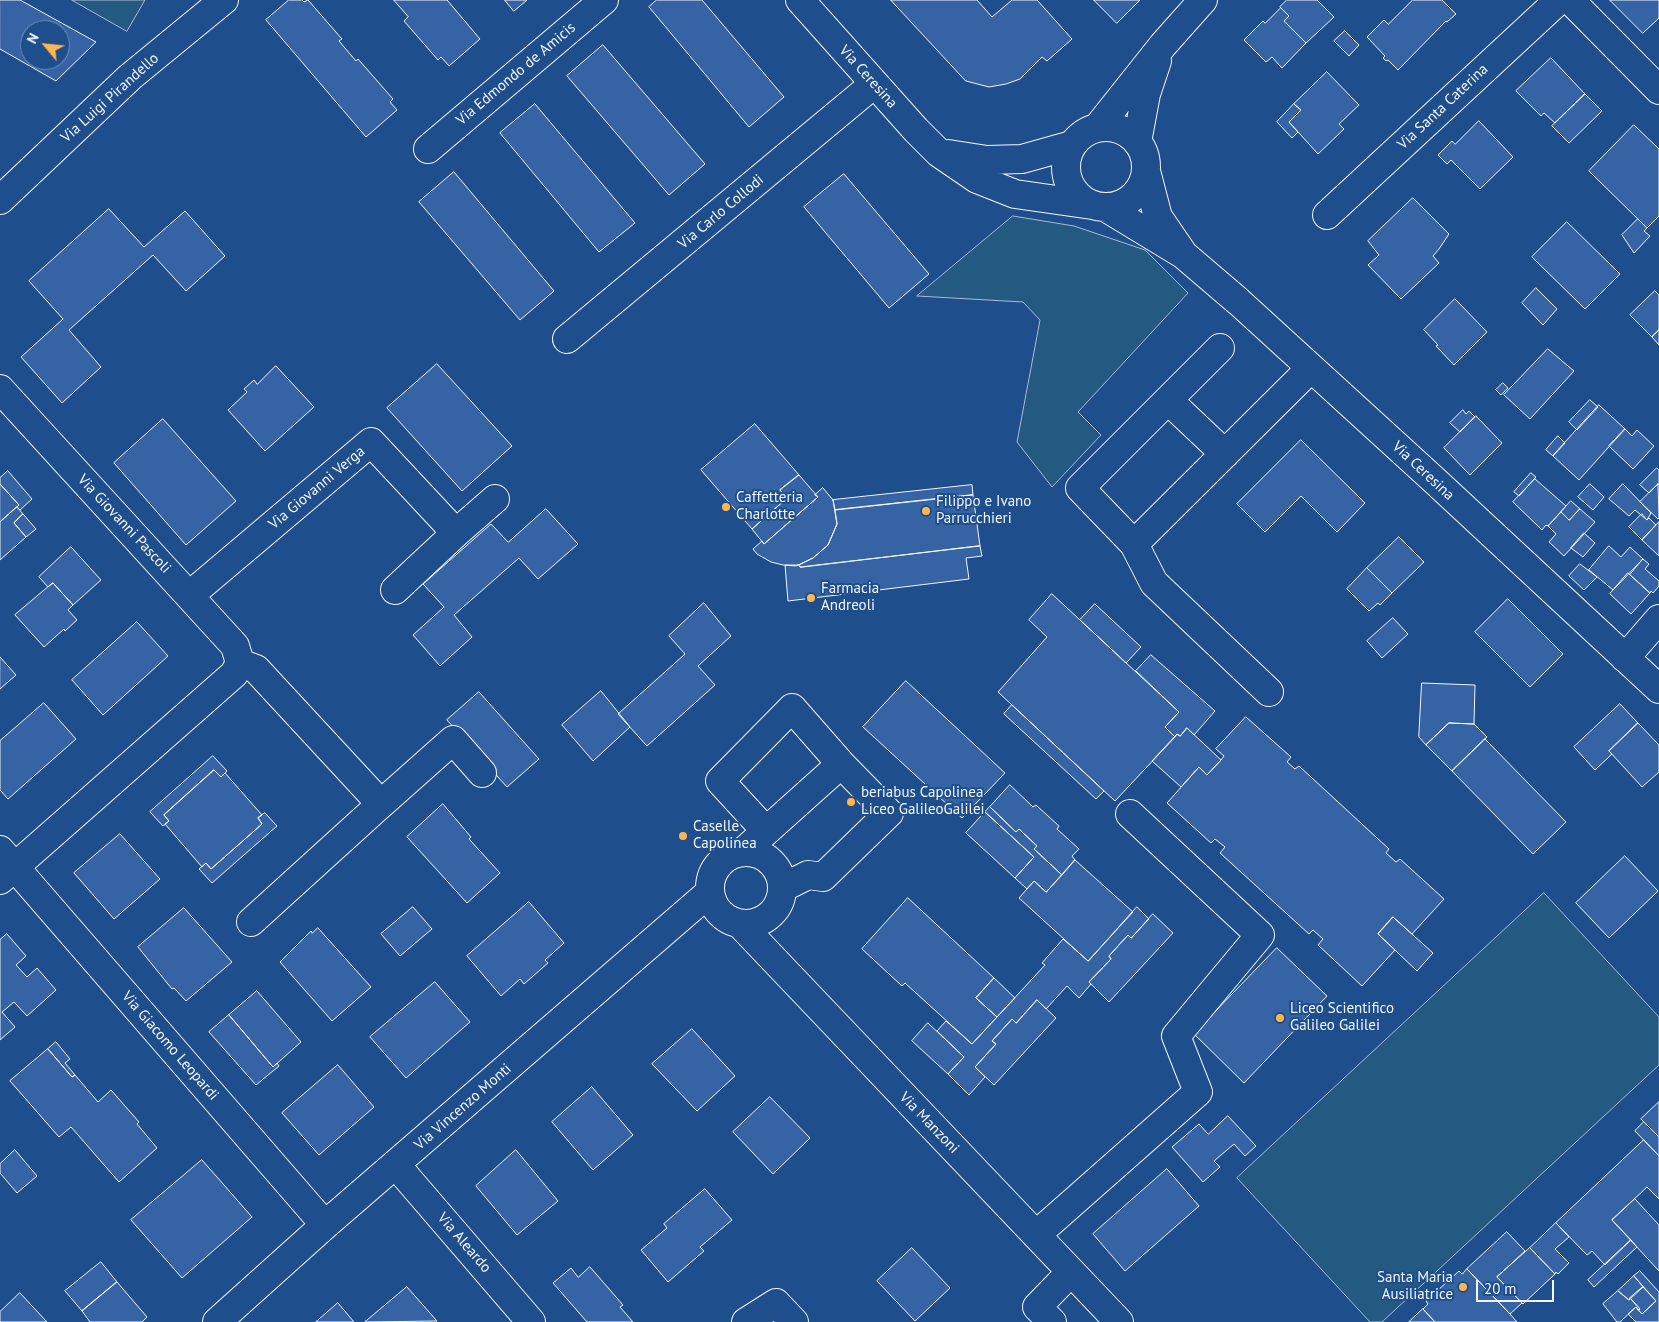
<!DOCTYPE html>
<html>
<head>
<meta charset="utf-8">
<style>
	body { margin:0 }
	#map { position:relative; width:1659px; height:1322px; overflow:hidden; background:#1f4e8c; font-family:"PT Sans",sans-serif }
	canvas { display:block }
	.north { position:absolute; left:20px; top:20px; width:50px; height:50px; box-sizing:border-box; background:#1f4e8c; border:1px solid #7391ba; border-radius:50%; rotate:298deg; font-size:14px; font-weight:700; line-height:20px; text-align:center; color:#f2f6ff }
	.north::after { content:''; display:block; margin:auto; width:18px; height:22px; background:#ffb74d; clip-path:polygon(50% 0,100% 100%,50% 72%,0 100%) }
	.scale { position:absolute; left:1476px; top:1280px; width:78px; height:22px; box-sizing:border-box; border:2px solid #f2f6ff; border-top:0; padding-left:6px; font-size:15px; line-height:18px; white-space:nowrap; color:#f2f6ff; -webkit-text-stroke:4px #1f4e8c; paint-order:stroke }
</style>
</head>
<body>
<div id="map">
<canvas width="1659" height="1322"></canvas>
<div class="north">N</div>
<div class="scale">20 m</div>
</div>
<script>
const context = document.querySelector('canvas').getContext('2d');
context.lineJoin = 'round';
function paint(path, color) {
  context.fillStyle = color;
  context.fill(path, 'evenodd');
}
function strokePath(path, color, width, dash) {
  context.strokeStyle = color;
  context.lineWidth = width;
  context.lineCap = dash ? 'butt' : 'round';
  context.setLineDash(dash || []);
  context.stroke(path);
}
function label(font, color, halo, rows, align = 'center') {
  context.font = font + ' "PT Sans",sans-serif';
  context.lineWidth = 4;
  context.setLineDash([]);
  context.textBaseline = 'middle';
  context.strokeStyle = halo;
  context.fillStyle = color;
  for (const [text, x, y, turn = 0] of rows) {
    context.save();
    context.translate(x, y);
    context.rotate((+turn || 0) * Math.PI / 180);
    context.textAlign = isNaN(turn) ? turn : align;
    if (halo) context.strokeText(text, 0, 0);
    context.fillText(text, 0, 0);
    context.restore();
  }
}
const green = new Path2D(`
	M72 0H145L127 31Z
	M1013 216 1074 226 1145 250 1188 293 1078 412 1101 435 1052 487 1017 442 1040 320 1023 302 917 296Z
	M1544 893 1659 1017V1065L1382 1322H1370L1237 1178Z`);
paint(green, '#245a82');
strokePath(green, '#a8bbd7', 1);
const building = new Path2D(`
	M0 0H20L96 42 56 81 0 49ZM30 30H60V60H30Z
	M289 0H302L304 2 308 0 342 39 339 41 356 61 358 59 393 99 390 102 397 110 366 137 266 20Z
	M394 0H447L480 39 449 66 441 57 438 60 404 21 408 17Z
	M505 0H527L514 11Z
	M657 0H702L784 97 749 127 649 7Z
	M891 0H977L992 17 1012 0H1037L1072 39 1047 61 1042 57 1020 79 1006 84 989 87 966 81Z
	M1094 0H1140L1117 23Z
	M1287 0H1317L1334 17 1306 43 1284 21 1289 16 1280 7Z
	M1413 0H1442L1456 14 1447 22 1446 21 1398 70 1388 60 1386 61 1383 58 1385 56 1367 37 1384 20 1388 24Z
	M1610 0H1659V18L1643 33Z
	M1281 8 1289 16 1284 21 1306 43 1282 68 1272 57 1266 62 1244 40 1263 21 1265 23Z
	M1345 31 1359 45 1349 56 1334 41Z
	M603 45 705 164 669 195 567 76Z
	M1551 58 1585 94 1555 123 1544 113 1541 116 1516 91Z
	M1327 72 1359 105 1339 124 1344 129 1318 154 1289 122 1301 110 1294 104Z
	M1585 94 1602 111 1569 143 1552 126Z
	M535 104 635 223 599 252 500 133Z
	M1294 104 1301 110 1289 122 1298 132 1292 138 1277 122Z
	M1479 121 1513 157 1480 189 1451 160 1447 164 1438 155 1452 141 1455 144Z
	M1634 125 1659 149V216L1647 228 1589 171Z
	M454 172 554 291 520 320 419 202Z
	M844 174 929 274 889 308 804 207Z
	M1413 198 1449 234 1439 249 1433 256 1439 263 1401 299 1368 265 1379 255 1368 241Z
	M109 209 144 247 185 211 225 256 186 291 153 255 69 330 101 367 62 403 21 357 63 319 29 281Z
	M1638 219 1647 228 1644 231 1650 236 1634 253 1622 235Z
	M1567 222 1620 274 1585 309 1532 257Z
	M1536 288 1557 309 1543 325 1522 303Z
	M1655 291 1659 295V330L1652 337 1630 315Z
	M1455 299 1487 332 1454 365 1436 346 1438 345 1424 330Z
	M1659 330V345L1652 337Z
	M1548 349 1574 371 1530 419 1504 395Z
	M437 364 512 446 462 491 387 408Z
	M276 366 314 407 265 451 228 410 247 392 244 389 254 380 257 384Z
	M1503 383 1508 388 1501 395 1496 390Z
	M1590 400 1598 407 1577 430 1569 422Z
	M1599 405 1625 429 1579 480 1553 456Z
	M1463 410 1466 414 1469 411 1475 417 1460 432 1450 423Z
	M1476 416 1502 443 1470 475 1444 448Z
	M163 419 236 501 186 545 114 463Z
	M755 424 799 475 780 490 787 498 752 529 701 470Z
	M1625 429 1632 436 1637 430 1654 446 1633 469 1609 446Z
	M1558 436 1565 443 1553 456 1546 450Z
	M1301 440 1365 503 1337 532 1301 496 1265 532 1237 504Z
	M1657 468 1659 470V485L1658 484 1649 493 1640 485Z
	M8 471 32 499 20 510 17 507 19 505 0 484V478Z
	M1531 473 1536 477 1519 496 1514 492Z
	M799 475 818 497 764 544 752 529 787 498 780 490Z
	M1535 479 1566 506 1548 526 1546 525 1542 530 1513 502Z
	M0 484 19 505 0 522Z
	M1590 484 1604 497 1593 510 1578 497Z
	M1623 484 1651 513 1647 520 1635 510 1629 516 1609 499Z
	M1658 484 1659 518 1658 519 1640 502Z
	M972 485 973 495 835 510 833 500Z
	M823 488 833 500 837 524 828 545 813 558 796 566 783 565 771 562 757 554 753 549 762 541 764 544 818 497 815 495Z
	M973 495 980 546 800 567 799 565 813 558 828 545 837 524 835 510Z
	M1571 501 1580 509 1569 520 1561 512Z
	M17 507 23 514 14 523 26 537 0 560V522Z
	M546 509 578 544 538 579 519 558 454 615 472 637 440 666 413 635 444 607 423 584 491 524 508 542Z
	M1580 509 1595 522 1564 556 1549 542 1556 534 1548 526 1561 512 1569 520Z
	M23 514 36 529 26 537 14 523Z
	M1642 514 1647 520 1649 518 1656 525 1642 540 1629 527Z
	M1659 522V556L1642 540Z
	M1584 533 1595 543 1583 557 1571 548Z
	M1399 537 1424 562 1392 593 1367 568Z
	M980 546 982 556 966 558 969 579 788 601 785 565H799L800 567Z
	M1609 546 1621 557 1630 547 1643 559 1613 590 1589 570Z
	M71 547 101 580 73 605 53 583 48 587 39 577Z
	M1643 559 1649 564 1645 569 1659 581V586L1653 593 1651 591 1650 593 1630 575Z
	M1580 564 1597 577 1584 590 1569 576Z
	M1367 568 1392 593 1380 605 1378 603 1369 611 1347 589Z
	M1628 573 1650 593 1631 614 1610 594Z
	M53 583 73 605 68 610 77 620 65 631 64 629 44 647 15 615Z
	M1052 594 1179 712 1165 727 1175 737 1115 801 998 692 1047 637 1029 620Z
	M1508 599 1563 654 1530 687 1475 632Z
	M704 603 731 636 698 666 715 685 647 746 618 714 685 654 669 636Z
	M1095 604 1141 647 1126 663 1080 620Z
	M1393 618 1408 634 1382 658 1367 641Z
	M137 622 168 656 103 715 72 680Z
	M1151 655 1215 711 1194 735 1187 728 1180 736 1177 734 1175 737 1165 727 1179 712 1136 671Z
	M0 657 16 675 0 689Z
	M906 681 1005 773 962 818 863 727Z
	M1422 683 1475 685 1474 724 1449 723 1426 745 1419 737Z
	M601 691 630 727 593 761 562 725Z
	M479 692 539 759 507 787 447 720Z
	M44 703 76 739 8 799 0 790V741Z
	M1620 704 1638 723 1609 751 1612 754 1595 770 1574 747Z
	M1012 705 1104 791 1096 799 1004 714Z
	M1246 717 1291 757 1287 762 1295 769 1299 766 1389 849 1386 853 1396 862 1400 859 1444 899 1412 934 1393 917 1378 934 1395 950 1362 986 1318 945 1323 939 1313 930 1309 934 1220 853 1225 847 1215 839 1211 843 1167 803 1199 767 1207 775 1221 760 1224 756 1216 749Z
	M1449 723 1474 724 1487 737 1452 771 1426 745Z
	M1638 723 1659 745V772L1642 787 1609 751Z
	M1187 728 1221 760 1207 775 1199 767 1181 787 1152 761 1177 734 1180 736Z
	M1485 739 1566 822 1533 854 1452 771Z
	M213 756 227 771 221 777 214 770 164 815 169 821 163 826 150 812Z
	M214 770 221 777 225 773 262 815 258 818 262 824 211 869 206 863 202 867 165 824 169 821 164 815Z
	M1010 785 1033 807 1036 805 1059 826 1057 829 1079 849 1072 856 1075 860 1062 875 1034 849 1037 846 1019 829 1016 832 990 807Z
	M443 804 471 837 469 839 500 873 467 903 407 837Z
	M990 807 1016 832 1019 829 1037 846 1034 849 1062 875 1046 892 1034 881 1027 889 1015 878 1034 857 985 812Z
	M985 812 1034 857 1015 878 966 833Z
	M265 813 277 826 212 883 199 869 206 863 211 869 262 824 258 818Z
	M120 834 160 879 114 919 74 873Z
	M1625 856 1658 891 1609 938 1576 903Z
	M1075 860 1133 912 1088 961 1019 898 1034 881 1046 892Z
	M908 898 994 978 976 998 997 1017 972 1044 905 983 902 986 862 949Z
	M529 902 564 943 545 960 548 963 524 984 520 979 501 996 467 956Z
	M413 907 432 929 400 956 381 934Z
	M1137 907 1149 919 1131 938 1128 935 1109 956 1111 959 1089 982 1091 984 1079 998 1067 986 1046 1009 1037 1000 1016 1023 1012 1019 992 1041 996 1044 975 1067 985 1077 969 1095 948 1074 964 1057 937 1031 946 1021 972 1044 1045 965 1042 963 1063 939 1088 961Z
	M184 908 232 962 186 1001 174 988 172 989 138 947Z
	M1153 914 1173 933 1109 1002 1089 982 1111 959 1109 956 1128 935 1131 938Z
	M1393 917 1433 953 1417 971 1378 934Z
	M318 928 371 987 332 1021 280 962 311 931 312 933Z
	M7 934 26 956 16 965 27 977 37 968 56 990 27 1016 14 1002 2 1012 15 1027 0 1040V940Z
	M1277 948 1327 996 1244 1083 1194 1034Z
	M994 978 1015 998 997 1017 976 998Z
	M435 982 470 1022 406 1078 370 1037Z
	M257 991 301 1042 273 1067 229 1015Z
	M1037 1000 1056 1018 994 1085 975 1067 996 1044 992 1041 1012 1019 1016 1023Z
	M229 1015 273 1067 277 1063 279 1066 256 1085 209 1032Z
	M928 1023 964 1057 948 1074 912 1041Z
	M692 1029 735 1076 697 1111 652 1064Z
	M56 1042 70 1059 65 1063 75 1075 72 1077 48 1049Z
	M48 1049 72 1077 75 1075 98 1102 111 1090 139 1122 137 1124 157 1148 119 1182 71 1127 59 1137 10 1081Z
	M338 1065 374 1107 319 1155 282 1113Z
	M592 1087 633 1135 593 1170 552 1122Z
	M770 1097 810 1138 773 1174 733 1132Z
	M1659 1102V1137L1641 1119Z
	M1228 1116 1256 1146 1245 1156 1234 1144 1214 1161 1220 1167 1203 1182 1172 1147 1199 1124 1208 1134Z
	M1644 1122 1659 1137V1156L1635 1131Z
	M1644 1140 1659 1156V1199L1647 1187 1612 1220 1631 1240 1605 1265 1592 1251 1587 1255 1556 1223Z
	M15 1150 37 1176 17 1193 0 1173V1164Z
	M516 1150 558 1201 517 1235 476 1186Z
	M202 1160 252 1217 182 1278 131 1220Z
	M1167 1169 1199 1206 1125 1271 1093 1234Z
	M705 1189 732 1220 700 1247 704 1251 668 1282 641 1250 667 1228 664 1224Z
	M1635 1199 1659 1225V1271L1612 1220Z
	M1556 1223 1569 1237 1555 1249 1569 1263 1558 1274 1556 1272 1555 1274 1530 1248Z
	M1507 1232 1525 1251 1497 1277 1522 1303 1510 1314 1467 1269Z
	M1631 1240 1637 1247 1594 1287 1588 1280Z
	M912 1248 950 1288 915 1321 877 1281Z
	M1530 1248 1555 1274 1523 1304 1497 1277Z
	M101 1262 117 1282 82 1311 65 1291Z
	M590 1267 623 1305 620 1307 633 1322H587L553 1283 571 1268 578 1277Z
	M1467 1269 1510 1314 1517 1322H1435L1423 1309 1428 1304 1426 1301 1459 1271 1462 1274Z
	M1640 1271 1659 1292V1322H1636L1628 1314 1636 1307 1642 1314 1656 1301 1634 1276Z
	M1634 1276 1643 1287 1629 1300 1618 1291Z
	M117 1282 147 1317 142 1322H90L82 1311Z
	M407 1287 437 1321 365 1322Z
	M1643 1287 1656 1301 1642 1314 1638 1310 1640 1309 1630 1298Z
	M1618 1291 1629 1300 1630 1298 1640 1309 1638 1310 1636 1307 1620 1322H1617L1603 1304Z
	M20 1293 47 1322H0V1312Z
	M338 1303 354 1322H316Z
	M1423 1309 1435 1322H1409Z`);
paint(building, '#3563a3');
strokePath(building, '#f2f6ff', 1);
const minor = new Path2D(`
	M800 0 916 130 939 153 977 179 1015 194 1092 205
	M1570 0 1659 90
	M1066 167a40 40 0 1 1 80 0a40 40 0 1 1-80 0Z
	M1097 128 1163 45 1203 0
	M1137 142 1146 94 1157 61
	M428 149 604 0
	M948 154 987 160 1022 159 1072 145
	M0 200 130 77 224 0
	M1105 207 1184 255 1158 217 1146 171
	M1327 215 1559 0
	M1184 255 1239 302 1434 480 1659 689
	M567 339 874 84
	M1220 348 1080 488 1134 544 1154 583 1269 692
	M0 389 235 646 240 663 256 669 381 804 453 740 482 773
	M1169 401 1225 454
	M456 533 495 499
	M1134 544 1311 368
	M190 595 371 442 456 533 395 590
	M1625 658 1659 619
	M766 831 720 781 792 708 841 764
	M0 850 325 1225
	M744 851 841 764 889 813 823 877 808 875 782 888
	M710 888a36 36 0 1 1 72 0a36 36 0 1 1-72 0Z
	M0 880 234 674 240 663
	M251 922 381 804
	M740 924 1119 1322
	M396 1165 531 1322
	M1036 1235 1198 1092 1176 1036 1260 935 1130 814
	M217 1322 325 1225 710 892
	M746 1322 776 1303 794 1322
	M1052 1322 1037 1307 1071 1272`);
strokePath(minor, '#f2f6ff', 30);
strokePath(minor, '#1f4e8c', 28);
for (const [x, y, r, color] of [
	[726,507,5,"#ffb74d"],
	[926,511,5,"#ffb74d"],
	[811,598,5,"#ffb74d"],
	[851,802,5,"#ffb74d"],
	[683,836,5,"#ffb74d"],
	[1280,1018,5,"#ffb74d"],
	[1463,1287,5,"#ffb74d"]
]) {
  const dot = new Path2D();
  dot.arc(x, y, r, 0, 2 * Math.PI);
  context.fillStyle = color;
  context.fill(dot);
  strokePath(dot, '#1f4e8c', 2);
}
label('15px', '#f2f6ff', '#1f4e8c', [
	["Via Edmondo de Amicis",516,74,-40],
	["Via Ceresina",868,77,48],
	["Via Luigi Pirandello",110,98,-42],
	["Via Santa Caterina",1443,107,-43],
	["Via Carlo Collodi",721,212,-40],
	["Via Ceresina",1423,471,43],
	["Via Giovanni Verga",317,488,-40],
	["Via Giovanni Pascoli",124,524,47],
	["Via Giacomo Leopardi",170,1046,49],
	["Via Vincenzo Monti",463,1107,-41],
	["Via Manzoni",929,1123,46],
	["Via Aleardo",464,1243,49]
]);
label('15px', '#f2f6ff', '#1f4e8c', [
	["Caffetteria",736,498],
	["Charlotte",736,515],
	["Filippo e Ivano",936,502],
	["Parrucchieri",936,519],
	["Farmacia",821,589],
	["Andreoli",821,606],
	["beriabus Capolinea",861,793],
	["Liceo GalileoGalilei",861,810],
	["Caselle",693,827],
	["Capolinea",693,844],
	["Liceo Scientifico",1290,1009],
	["Galileo Galilei",1290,1026],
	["Santa Maria",1453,1278,"right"],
	["Ausiliatrice",1453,1295,"right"]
], 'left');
</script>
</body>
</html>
